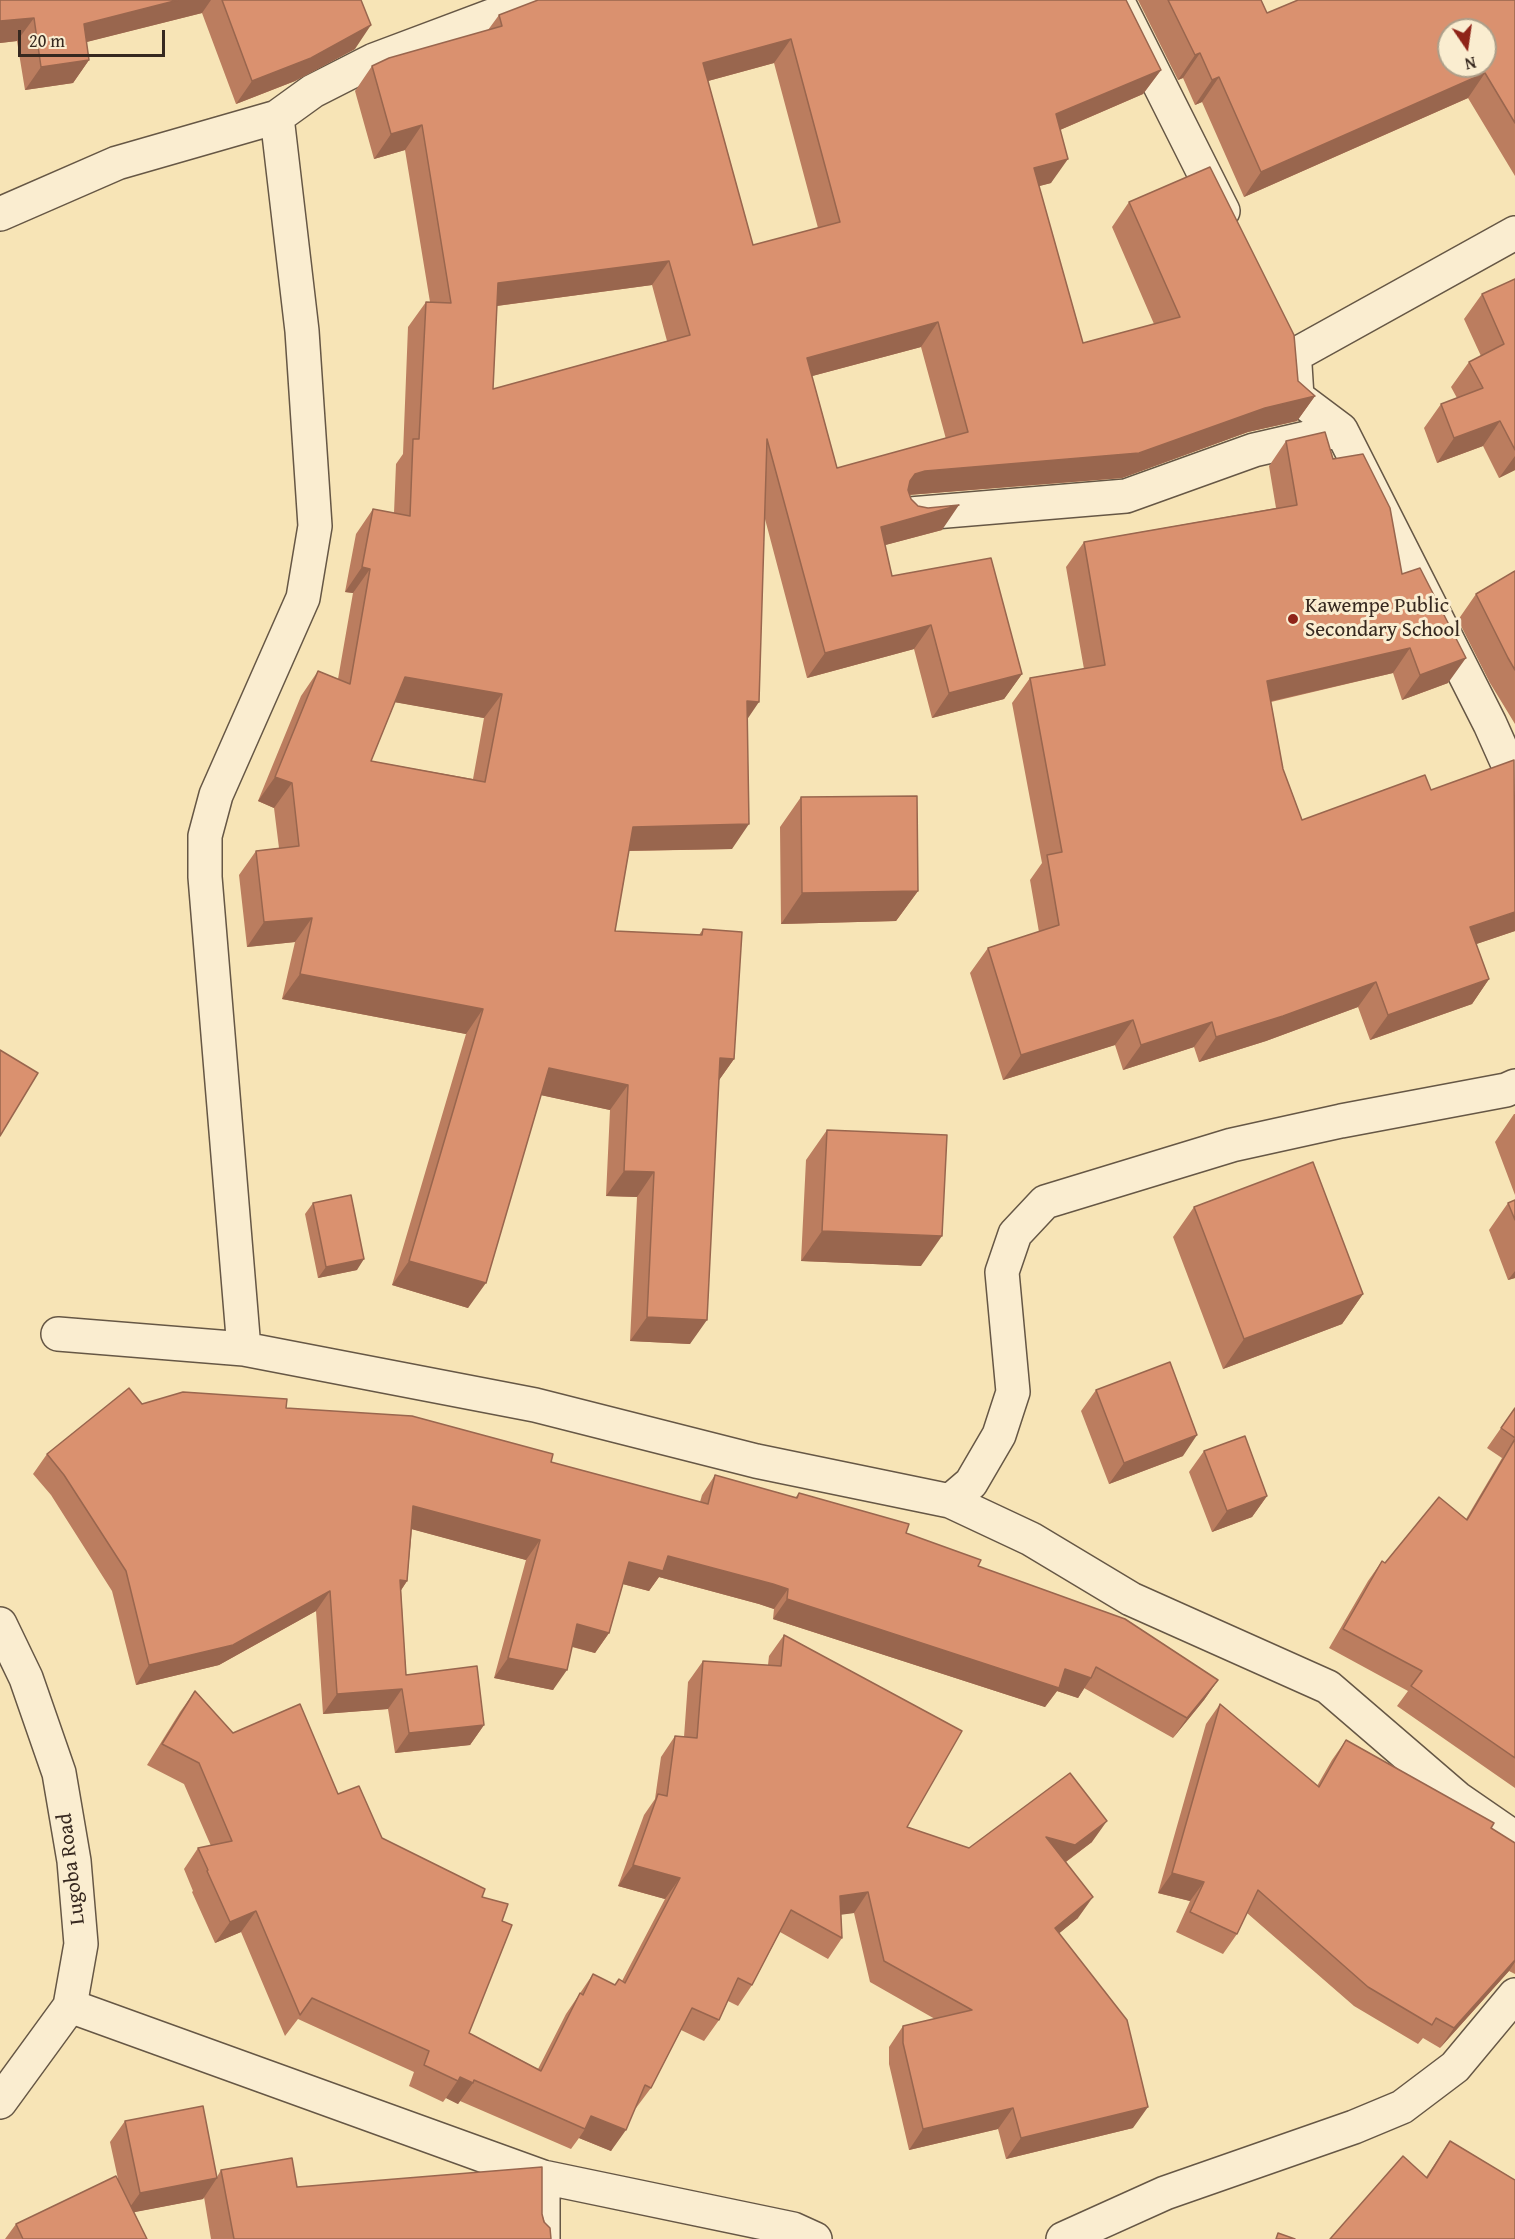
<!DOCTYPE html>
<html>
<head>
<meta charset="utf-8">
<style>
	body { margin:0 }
	#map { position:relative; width:1515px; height:2239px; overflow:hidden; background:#f7e4b6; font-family:"Gentium Book Plus",serif }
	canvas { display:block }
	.north { position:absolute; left:1437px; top:18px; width:60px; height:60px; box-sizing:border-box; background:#faedd0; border:2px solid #ac9e89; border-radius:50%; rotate:167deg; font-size:16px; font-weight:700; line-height:24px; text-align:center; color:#36281f }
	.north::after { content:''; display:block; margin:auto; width:21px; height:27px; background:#8f2418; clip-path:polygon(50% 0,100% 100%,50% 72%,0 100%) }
	.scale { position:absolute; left:18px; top:30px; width:147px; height:27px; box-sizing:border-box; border:3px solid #36281f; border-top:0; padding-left:8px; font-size:18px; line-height:21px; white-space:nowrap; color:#36281f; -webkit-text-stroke:4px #faedd0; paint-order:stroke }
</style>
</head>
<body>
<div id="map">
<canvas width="1515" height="2239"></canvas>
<div class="north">N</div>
<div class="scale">20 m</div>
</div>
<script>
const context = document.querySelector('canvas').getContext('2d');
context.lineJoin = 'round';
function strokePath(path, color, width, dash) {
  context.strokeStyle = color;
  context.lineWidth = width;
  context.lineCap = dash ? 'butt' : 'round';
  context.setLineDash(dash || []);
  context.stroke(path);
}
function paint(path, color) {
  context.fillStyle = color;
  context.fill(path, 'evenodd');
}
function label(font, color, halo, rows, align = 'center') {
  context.font = font + ' "Gentium Book Plus",serif';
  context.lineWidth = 6;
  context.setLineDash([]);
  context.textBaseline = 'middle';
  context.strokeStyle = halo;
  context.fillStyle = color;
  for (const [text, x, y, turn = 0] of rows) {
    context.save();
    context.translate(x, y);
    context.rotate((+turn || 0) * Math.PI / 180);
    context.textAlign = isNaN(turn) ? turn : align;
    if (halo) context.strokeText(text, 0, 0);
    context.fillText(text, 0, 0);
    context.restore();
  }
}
const minor = new Path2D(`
	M1117 0 1223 211
	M0 214 117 163 277 117
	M1295 355 1515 233
	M1295 365 1297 397 1341 430 1490 724 1515 780
	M910 514 1126 496 1254 450 1328 433
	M58 1334 244 1349 535 1405 756 1461 950 1501 1031 1539 1131 1599 1328 1687 1457 1798 1515 1838
	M244 1349 205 877V836L216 795 303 598 315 526 302 331 277 117 313 91 374 60 534 0
	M950 1501 971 1483 999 1435 1013 1392 1002 1272 1015 1234 1045 1202 1232 1145 1341 1121 1506 1090 1515 1086
	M70 2006 543 2177 793 2229 815 2239
	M543 2239V2177
	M1063 2239 1165 2193 1354 2127 1402 2107 1455 2067 1515 1995`);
const tertiary = new Path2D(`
	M0 1624 26 1678 59 1773 74 1861 81 1944 70 2006 0 2102`);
strokePath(minor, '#665745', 36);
strokePath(tertiary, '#665745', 36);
strokePath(minor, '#faedd0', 33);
strokePath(tertiary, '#faedd0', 33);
paint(new Path2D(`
	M0 0H361L355 49 295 81 236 104 202 13 86 42 89 60 73 83 25 90 17 41 0 43Z
	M1138 0H1261L1267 13 1515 0V176L1468 98 1244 197 1202 102 1195 105 1183 78 1178 80Z
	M499 15 1161 70 1143 94 1060 130 1051 183 1039 186 1083 343 1154 324 1112 227 1129 202 1298 381 1315 396 1297 421 1248 432 1122 478 909 495 911 499 942 530 885 545 892 576 1022 674 1004 699 932 718 914 649 807 678 765 519 747 719 732 849 629 851 615 931 699 935 703 929 734 1059 719 1080 690 1344 630 1341 637 1197 606 1196 610 1110 541 1095 468 1308 392 1285 466 1034 282 999 295 942 247 947 239 875 256 851 279 848 274 808 258 801 301 696 318 671 338 679 353 593 345 592 356 534 373 509 394 513 396 464 403 454 408 327 426 302H430L405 150 374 159 355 91 372 66 488 30ZM774 63 818 228 753 245 708 81ZM652 285 667 341 493 389 497 306ZM921 347 946 439 837 468 812 376ZM395 702 484 718 473 779 371 761Z
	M1515 279V470L1499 478 1483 446 1437 463 1424 428 1441 404 1457 398 1451 387 1469 362 1481 356 1464 319 1482 294Z
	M1286 441 1333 459 1402 574 1448 683 1402 700 1393 673 1271 702 1283 769 1302 820 1431 790 1515 931 1476 944 1489 979 1472 1004 1370 1040 1358 1007 1266 1041 1199 1062 1194 1047 1123 1070 1115 1045 1003 1080 970 973 988 948 1039 932 1030 880 1042 863 1012 703 1030 678 1084 669 1066 567 1084 542 1276 508 1269 466Z
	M1515 571V724L1490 683 1458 620 1476 594Z
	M801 797 918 891 896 921 781 924 780 827Z
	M1514 1114H1515V1195L1495 1142Z
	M827 1130 921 1266 801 1261 806 1160Z
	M313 1203 357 1270 318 1278 305 1214Z
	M1508 1203 1515 1220V1278L1508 1280 1489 1230Z
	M1194 1207 1363 1294 1342 1324 1223 1369 1173 1237Z
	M1096 1390 1183 1456 1109 1484 1081 1411Z
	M142 1404 286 1408 551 1462 700 1502 702 1495 715 1475 795 1498 799 1493 906 1533 978 1566 1218 1680 1204 1700 1173 1738 1084 1688 1078 1698 1057 1691 1045 1707 773 1619 774 1609 759 1604 659 1577 649 1591 623 1584 609 1633 595 1653 572 1647 553 1690 494 1678 526 1560 412 1529 407 1581 401 1590 406 1675 484 1725 470 1745 395 1753 388 1709 323 1714 316 1611 219 1665 136 1685 112 1591 51 1495 33 1474 47 1454Z
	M1515 1408V1788L1397 1706 1408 1691 1329 1648 1368 1581 1382 1561 1385 1563 1466 1519 1502 1458 1487 1448Z
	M1204 1451 1267 1496 1252 1517 1212 1532 1189 1472Z
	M784 1635 907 1827 969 1848 1092 1842 1066 1862 1078 1918 1059 1933 1133 2128 1006 2159 998 2129 909 2150 889 2064V2047L903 2026 935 2019 870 1982 854 1913 841 1914 842 1938 828 1959 780 1932 752 1985 738 2006 728 2001 719 2020 704 2041 681 2030 651 2088 636 2108H635L611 2151 579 2138 571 2149 460 2101 458 2104 446 2098 443 2102 409 2086 414 2072 298 2019 285 2036 241 1932 215 1943 192 1892 193 1891 184 1869 198 1848 211 1846 184 1784 147 1765 180 1712 195 1691 233 1733 338 1794 382 1838 482 1897 502 1921 469 2033 538 2069 566 2014 593 1974 615 1985 622 1981 665 1899 618 1886 644 1815 655 1799 661 1757 675 1736 684 1737 688 1682 703 1661 768 1665 769 1656Z
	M1220 1704 1317 1786 1332 1760 1346 1740 1491 1828 1515 1843V1974L1509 1971 1440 2048 1423 2038 1418 2044 1354 2006 1247 1913 1237 1934 1223 1954 1176 1932 1190 1901 1158 1893 1206 1724Z
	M125 2121 217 2177 221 2170 297 2187 542 2214 551 2239H211L204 2197 203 2199 134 2212 147 2239H5L16 2224 118 2179 110 2142Z
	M1450 2141 1515 2180 1330 2239 1426 2177Z`), '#bb7d5f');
paint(new Path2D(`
	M178 0H211L202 13 67 47 84 24Z
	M34 18 17 41 0 43V21Z
	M371 25 355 49 295 81 236 104 252 81Z
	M791 39 774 63 686 87 703 63Z
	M1200 53 1183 78 1178 80 1195 55Z
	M89 60 73 83 25 90 41 67Z
	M1161 70 1143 94 1039 139 1056 114Z
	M1485 73 1468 98 1244 197 1261 172Z
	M1219 77 1202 102 1195 105 1212 80Z
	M422 125 405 150 374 159 391 134Z
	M1068 159 1051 183 1017 192 1034 168Z
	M669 261 652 285 481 308 498 283Z
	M938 322 921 347 790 382 807 358Z
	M1315 396 1297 421 1248 432 1122 478 907 495 898 499 910 481 915 474 925 471 1265 408Z
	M1500 421 1483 446 1437 463 1454 438Z
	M1515 456V470L1499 478Z
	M959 505 942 530 863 551 881 527Z
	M362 567 370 569 353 593 345 592Z
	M931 625 914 649 807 678 825 653Z
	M1410 648 1393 673 1250 706 1267 681Z
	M1466 658 1448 683 1402 700 1420 675Z
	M1022 674 1004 699 932 718 949 693Z
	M405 677 502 694 484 718 388 701Z
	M747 701 759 702 742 727Z
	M275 777 292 783 274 808 258 801Z
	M749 824 732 849 616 851 633 827Z
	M918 891 896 921 781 924 802 893Z
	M1515 912V931L1453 952 1470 927Z
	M312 918 295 942 247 947 264 922Z
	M300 974 483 1009 466 1034 282 999Z
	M1489 979 1472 1004 1370 1040 1388 1015Z
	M1376 982 1358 1007 1266 1041 1199 1062 1216 1037Z
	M1133 1020 1115 1045 1003 1080 1021 1055Z
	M1212 1022 1194 1047 1123 1070 1141 1045Z
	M720 1058 734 1059 717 1083Z
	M549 1068 628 1085 610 1110 531 1093Z
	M624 1171 654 1172 637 1197 606 1196Z
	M822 1231 942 1236 921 1266 801 1261Z
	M364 1259 357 1270 318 1278 326 1267Z
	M409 1261 486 1283 468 1308 392 1285Z
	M1515 1271V1278L1508 1280Z
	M1363 1294 1342 1324 1223 1369 1244 1339Z
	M647 1317 707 1320 690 1344 630 1341Z
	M1197 1435 1183 1456 1109 1484 1124 1463Z
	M1267 1496 1252 1517 1212 1532 1227 1511Z
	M413 1506 540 1540 526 1560 400 1526Z
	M668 1556 773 1584 788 1589 774 1609 759 1604 659 1577 649 1591 615 1582 629 1562Z
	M400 1580 407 1581 394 1601Z
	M330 1591 316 1611 219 1665 136 1685 149 1665Z
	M787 1599 1065 1669 1091 1678 1078 1698 1057 1691 1045 1707 773 1619Z
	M577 1624 609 1633 595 1653 563 1644Z
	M508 1658 567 1670 553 1690 494 1678Z
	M1218 1680 1204 1700 1173 1738 1187 1718Z
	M402 1689 388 1709 323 1714 337 1694Z
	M484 1725 470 1745 395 1753 409 1733Z
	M1107 1821 1092 1842 1060 1866 1046 1837Z
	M633 1865 680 1878 665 1899 618 1886Z
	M1172 1873 1204 1882 1190 1901 1158 1893Z
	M868 1892 854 1913 825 1917 840 1896Z
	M1093 1897 1078 1918 1040 1949 1055 1928Z
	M256 1911 241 1932 215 1943 230 1922Z
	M1515 1960V1962L1509 1971 1440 2048 1454 2028Z
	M460 2077 473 2083 458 2104 446 2098Z
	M1148 2107 1133 2128 1006 2159 1021 2138Z
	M1013 2108 998 2129 909 2150 923 2129Z
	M591 2116 626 2130 611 2151 579 2138 585 2129Z
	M217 2178 203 2199 125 2214 140 2193Z`), '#99664e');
const building = new Path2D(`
	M0 0H178L84 24 89 60 41 67 34 18 0 21Z
	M222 0H361L371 25 311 58 252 81Z
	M538 0H1126L1161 70 1056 114 1068 159 1034 168 1083 343 1180 317 1129 202 1210 167 1294 335 1298 381 1315 396 1265 408 1139 453 925 471 915 474 910 481 908 490 911 499 918 506 928 508 959 505 881 527 892 576 991 558 1022 674 949 693 931 625 825 653 767 439 759 702 747 701 749 824 633 827 615 931 702 935 703 929 742 932 734 1059 720 1058 707 1320 647 1317 654 1172 624 1171 628 1085 549 1068 486 1283 409 1261 483 1009 300 974 312 918 264 922 256 851 299 846 292 783 275 777 318 671 350 684 370 569 362 567 373 509 410 516 413 439H419L426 302 451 303 422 125 391 134 372 66 389 58 502 26 499 15ZM791 39 840 222 753 245 703 63ZM669 261 690 335 493 389 498 283ZM938 322 968 432 837 468 807 358ZM405 677 502 694 485 782 371 761Z
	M1168 0H1261L1267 13 1298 0H1515V123L1485 73 1261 172 1219 77 1212 80 1200 53 1195 55ZM1449 30H1485V66H1449Z
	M1515 279V450L1500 421 1454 438 1441 404 1483 388 1469 362 1504 344 1482 294Z
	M1325 432 1333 459 1363 454 1390 508 1402 574 1420 568 1466 658 1420 675 1410 648 1267 681 1283 769 1302 820 1425 775 1431 790 1514 760 1515 912 1470 927 1489 979 1388 1015 1376 982 1283 1016 1216 1037 1212 1022 1141 1045 1133 1020 1021 1055 988 948 1059 925 1047 855 1062 852 1030 678 1105 665 1084 542 1297 505 1286 441Z
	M1515 571V670L1508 658 1476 594Z
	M917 796 918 891 802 893 801 797Z
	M0 1050 38 1073 0 1136Z
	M827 1130 947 1135 942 1236 822 1231Z
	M1313 1162 1363 1294 1244 1339 1194 1207Z
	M351 1195 364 1259 326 1267 313 1203Z
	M1515 1200V1220L1508 1203Z
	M1170 1362 1197 1435 1124 1463 1096 1390Z
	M129 1388 142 1404 183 1392 287 1399 286 1408 412 1416 553 1454 551 1462 708 1504 715 1475 797 1498 799 1493 909 1524 906 1533 981 1560 978 1566 1125 1619 1218 1680 1187 1718 1096 1667 1091 1678 1065 1669 1059 1688 787 1599 788 1589 773 1584 668 1556 663 1571 629 1562 609 1633 577 1624 567 1670 508 1658 540 1540 413 1506 407 1581 400 1580 406 1675 477 1666 484 1725 409 1733 402 1689 337 1694 330 1591 233 1645 149 1665 126 1571 64 1475 47 1454Z
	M1515 1408V1438L1501 1428Z
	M1245 1436 1267 1496 1227 1511 1204 1451Z
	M1515 1439V1758L1411 1686 1422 1671 1343 1629 1382 1561 1385 1563 1439 1497 1467 1520Z
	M784 1635 962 1731 907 1827 969 1848 1070 1773 1107 1821 1075 1845 1046 1837 1093 1897 1055 1928 1127 2020 1148 2107 1021 2138 1013 2108 923 2129 903 2043V2026L972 2010 884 1961 868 1892 840 1896 842 1938 791 1910 752 1985 738 1978 719 2020 692 2008 651 2088 645 2085 626 2130 591 2116 585 2129 474 2080 473 2083 460 2077 458 2081 424 2065 429 2051 312 1998 300 2015 256 1911 230 1922 207 1871 208 1870 198 1848 232 1841 199 1763 162 1744 195 1691 233 1733 300 1704 338 1794 359 1786 382 1838 485 1889 482 1897 508 1904 502 1921 512 1925 469 2033 541 2071 580 1993 583 1995 593 1974 615 1985 619 1979 625 1983 680 1878 633 1865 658 1794 667 1796 675 1736 697 1738 703 1661 781 1666Z
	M1220 1704 1319 1787 1346 1740 1494 1823 1491 1828 1515 1843V1960L1454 2028 1436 2018 1432 2025 1368 1987 1258 1890 1237 1934 1190 1912 1204 1882 1172 1873Z
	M203 2106 217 2178 140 2193 125 2121Z
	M1450 2141 1515 2180V2239H1330L1403 2156 1427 2178Z
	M292 2158 297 2187 542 2167V2214L544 2222 550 2228 551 2239H234L221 2170Z
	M116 2176 147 2239H23L16 2224Z
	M1278 2233 1295 2239H1276Z`);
paint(building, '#da916f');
strokePath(building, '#99664e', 1.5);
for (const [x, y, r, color] of [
	[1293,619,6,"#8f2418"]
]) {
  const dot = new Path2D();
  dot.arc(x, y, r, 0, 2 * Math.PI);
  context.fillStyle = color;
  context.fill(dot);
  strokePath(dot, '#faedd0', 2);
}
label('21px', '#36281f', '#faedd0', [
	["Kawempe Public",1305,607],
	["Secondary School",1305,631]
], 'left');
label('21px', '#36281f', '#faedd0', [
	["Lugoba Road",72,1869,-97]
]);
</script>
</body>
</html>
